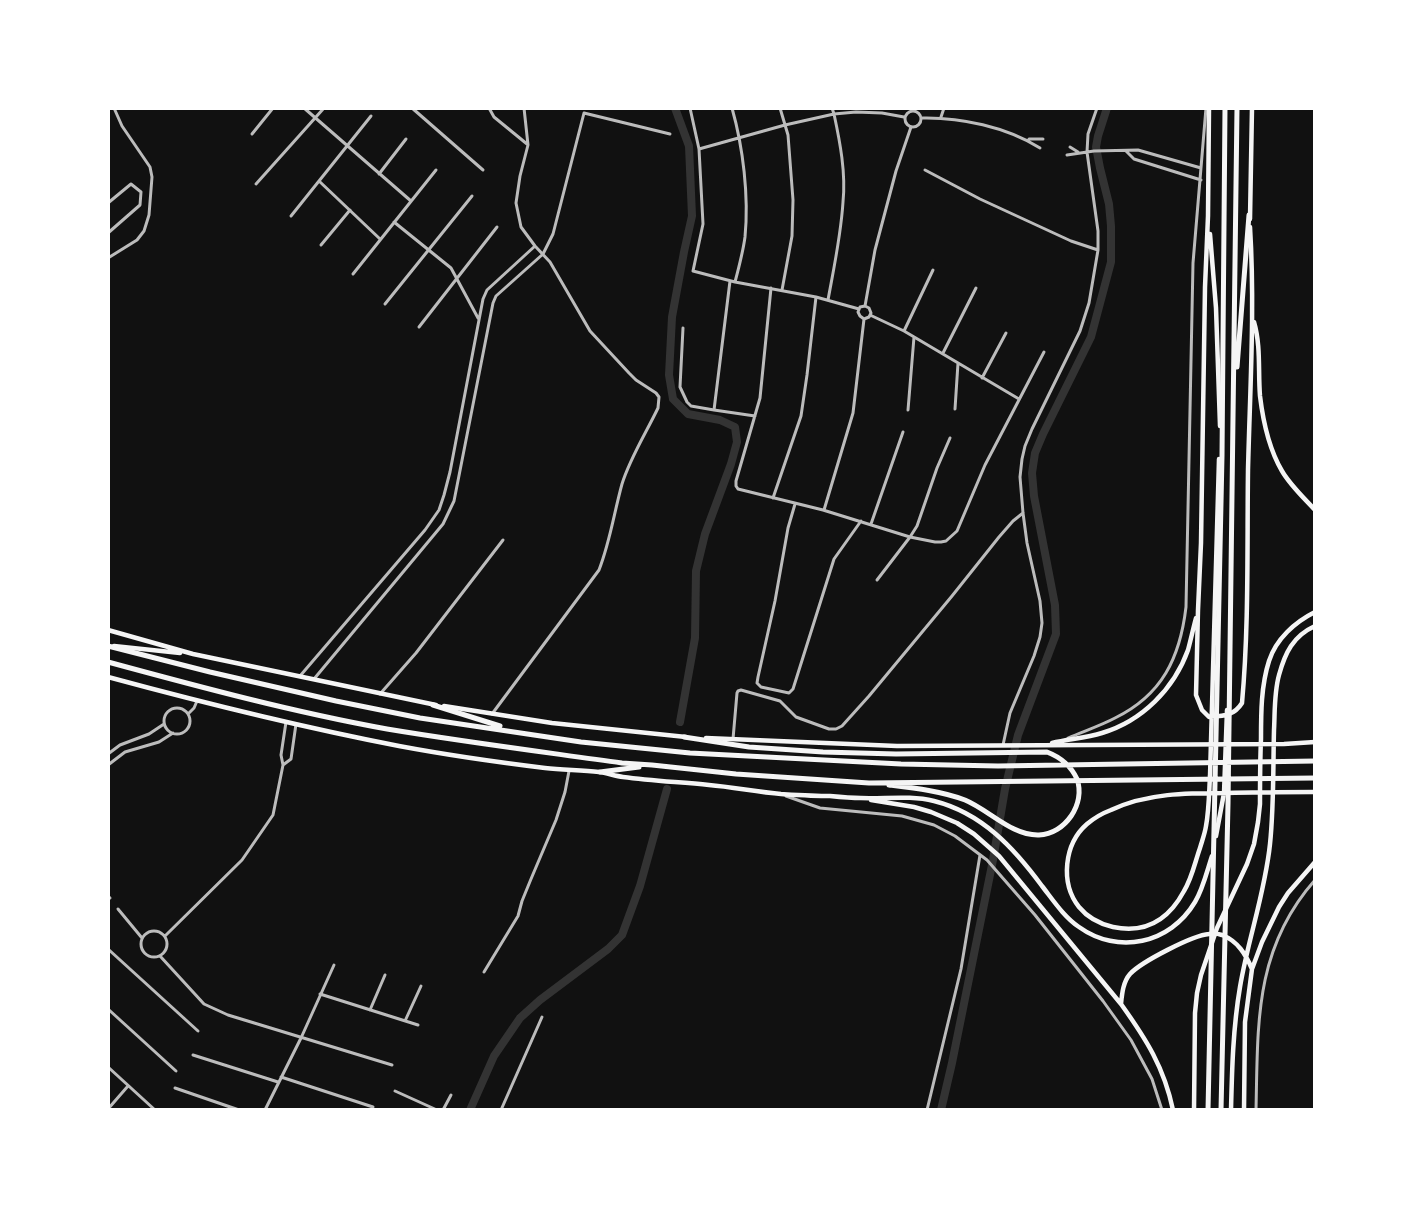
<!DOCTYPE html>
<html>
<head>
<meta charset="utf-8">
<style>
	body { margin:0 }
	#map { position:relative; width:1423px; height:1218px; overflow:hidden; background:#111; font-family:Literata,serif }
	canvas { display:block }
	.frame { position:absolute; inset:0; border:110px solid #fff; pointer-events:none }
</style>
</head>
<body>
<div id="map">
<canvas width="1423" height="1218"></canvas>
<div class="frame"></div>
</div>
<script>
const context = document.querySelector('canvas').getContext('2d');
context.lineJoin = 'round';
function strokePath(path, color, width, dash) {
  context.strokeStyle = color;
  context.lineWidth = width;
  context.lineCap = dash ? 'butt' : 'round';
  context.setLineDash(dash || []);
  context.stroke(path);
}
strokePath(new Path2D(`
	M675 108 689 146 692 216 684 252 672 317 669 375 673 399 688 414 720 420 735 427 737 442 731 464 705 534 696 571 695 638 680 722
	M470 1110 494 1056 520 1018 540 1000 608 949 622 935 640 886 667 789
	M941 1110 952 1063 993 860 1005 789 1018 735 1056 634 1055 605 1034 496 1032 473 1035 453 1043 434 1091 337 1111 262V226L1109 204 1100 168 1096 147 1098 136 1107 108`), '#333', 8);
strokePath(new Path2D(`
	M304 108 411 201
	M412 108 483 170
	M489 108 494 117 527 144
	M690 108 699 149 703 224 693 271 735 282 816 297 859 309
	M732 108C743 147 749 196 745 237 743 252 739 267 735 282
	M780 108 788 135 793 200 792 236 782 290
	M905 119a8 8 0 1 1 16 0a8 8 0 1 1-16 0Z
	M941 117 944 108
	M921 118C960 117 1007 127 1040 148
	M252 134 273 108
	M1029 139H1043
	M1070 147 1078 152
	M699 149 785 125 834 114 856 112 882 113 904 117
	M1126 151 1134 159 1201 180
	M1067 155 1094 151 1138 150 1201 168
	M925 170 980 199 1071 241 1098 250
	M379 174 406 139
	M319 181 380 239
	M256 184 324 108
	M108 203 131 184 141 192 140 205 108 233
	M291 216 371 116
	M394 222 451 268 478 318
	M321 245 350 210
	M108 258 137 240 144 231 149 215 152 177 150 167 122 126 114 108
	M353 274 436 170
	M771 288 760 398 736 481V486L738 489 823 510 910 537 935 542H941L946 541 957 531 985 465 1044 352
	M828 300C834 267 841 235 843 202 846 173 840 142 834 114L832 108
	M385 304 472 196
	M865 306 869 308 871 313 869 317 864 319 860 316 858 312 860 307 865 306 875 250 896 171 911 127
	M870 315 904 331 1019 399
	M419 327 497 227
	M683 328 680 387 687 402 691 406 714 410 755 416
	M904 331 933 270
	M943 353 976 288
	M982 378 1006 333
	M955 409 958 363
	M714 410 730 281
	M908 410 914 337
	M773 498 801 416 807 375 816 297
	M795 504 788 528 775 601 758 677 757 683 761 687 789 693 793 689 834 559 861 521
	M824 510 853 413 864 319
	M871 524 903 432
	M877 580 910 537 917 526 937 468 950 438
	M300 676 425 530 439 510 444 495 450 472 483 299 487 290 535 246
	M314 679 443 524 454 501 493 303 496 296 543 254 553 234 584 113 670 134
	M380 694 416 653 503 540
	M164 721a13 13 0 1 1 26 0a13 13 0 1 1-26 0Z
	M188 714 194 708 197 701
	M492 714 599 570C610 542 614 513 622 484 630 458 646 433 658 408L659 397 656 393 636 380 629 373 590 331 550 262 535 246 521 227 516 203 520 176 528 145 524 108
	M286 722 281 755 283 765 291 759 296 724
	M1068 738C1084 731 1100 726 1115 718 1162 695 1180 658 1186 607L1193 263 1206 108
	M733 739 737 693 738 691 741 690 780 701 796 717 829 729H836L842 726 869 696 952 596 999 537 1013 521 1023 513
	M1003 745 1010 713 1034 656 1040 637 1042 623 1040 601 1027 543 1023 513 1020 477 1022 459 1025 446 1032 429 1080 331 1089 303 1098 250V231L1087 152 1088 134 1097 108
	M108 754 120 745 149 734 164 724
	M108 765 125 752 159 742 173 733
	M786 796 820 808 902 816 934 825 955 836 987 860 1035 915 1103 1001 1131 1040 1152 1079 1162 1110
	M108 896 110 898
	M118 909 142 938
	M141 944a13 13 0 1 1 26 0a13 13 0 1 1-26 0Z
	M165 936 242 860 273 815 283 765
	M108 949 198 1031
	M160 956 204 1004 228 1015 392 1065
	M484 972 518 916 522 901 531 879 556 820 565 792 569 771
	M320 994 418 1025
	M108 1009 176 1071
	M370 1010 385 975
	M405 1021 421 986
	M193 1055 278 1082
	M108 1067 155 1110
	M281 1077 373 1107
	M175 1088 239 1110
	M395 1091 437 1110
	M108 1109 128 1086
	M265 1110 301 1038 334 965
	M443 1110 451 1095
	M501 1110 542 1017
	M927 1110 961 969 980 855
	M1256 1110C1258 1024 1254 949 1315 880`), '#bcbcbc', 3);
strokePath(new Path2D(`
	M1209 108 1208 216 1205 287 1201 543 1198 610 1196 695 1202 710 1209 717C1223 716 1234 716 1242 703 1249 626 1247 547 1248 470 1250 389 1255 308 1250 227
	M1250 219 1252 108
	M1210 234 1216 308 1220 426
	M1254 322C1261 346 1258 371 1260 396 1263 421 1269 449 1282 471 1290 485 1304 498 1315 510
	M1219 459 1210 776C1209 793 1209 810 1206 826 1205 833 1202 841 1200 848 1195 862 1192 878 1184 891 1169 919 1146 934 1113 927 1100 924 1088 918 1079 907 1060 883 1064 844 1087 824 1093 819 1103 813 1111 810 1147 793 1187 793 1227 793 1256 792 1285 792 1314 792H1315
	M108 630 193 654 436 705
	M114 646 180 653
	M108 677C204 703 301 727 399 746 447 755 496 762 545 768 563 770 581 770 599 772 607 773 615 776 623 777 652 781 680 782 709 785 733 787 757 792 781 794 798 795 814 796 830 796 840 797 851 798 861 798 885 799 910 795 934 801 982 813 1014 848 1042 886 1053 900 1064 917 1079 927 1118 955 1170 944 1195 902 1203 889 1207 871 1212 856
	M444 706 552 723 686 737
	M706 738 897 746 1284 744 1315 742
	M1052 743C1069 739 1086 738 1102 733 1142 721 1174 689 1188 650 1191 639 1193 629 1196 618
	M871 800 914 807 931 812 957 823 974 834 999 856 1121 1004C1146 1039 1164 1067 1173 1110
	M1216 836 1224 793 1227 710
	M1121 1004C1122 994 1123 982 1130 974 1141 962 1193 935 1209 934 1213 933 1219 934 1222 935 1238 941 1246 955 1252 969
	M1194 1110 1195 1013 1197 993 1201 975 1217 928 1247 864 1254 844 1258 822 1260 804C1260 782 1260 761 1261 739 1261 713 1261 686 1269 661 1276 639 1295 622 1315 612
	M1231 1110C1232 1069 1233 1028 1240 987 1248 939 1265 893 1270 844 1274 806 1273 768 1274 730 1275 712 1274 693 1279 675 1285 653 1293 636 1315 626
	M1244 1110 1245 1022 1252 969 1262 942 1279 907 1288 893 1315 862`), '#f5f5f5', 4.5);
strokePath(new Path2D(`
	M1237 367 1249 215
	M108 646 210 672 336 701 420 718 581 742 690 753 901 764 998 766 1315 761
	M108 662C200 687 293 712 387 729 465 742 544 752 622 763L652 765 736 774 869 783 1315 778
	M433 705 500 726
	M684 737 749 747 823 752 896 754 1047 752C1060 757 1071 766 1077 779 1086 804 1065 834 1039 835 1012 836 989 810 965 800 941 791 914 788 889 785
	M600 772 639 767
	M1208 1110 1222 456 1225 108
	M1221 1110 1228 804 1237 108`), '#f5f5f5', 5);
</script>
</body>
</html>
